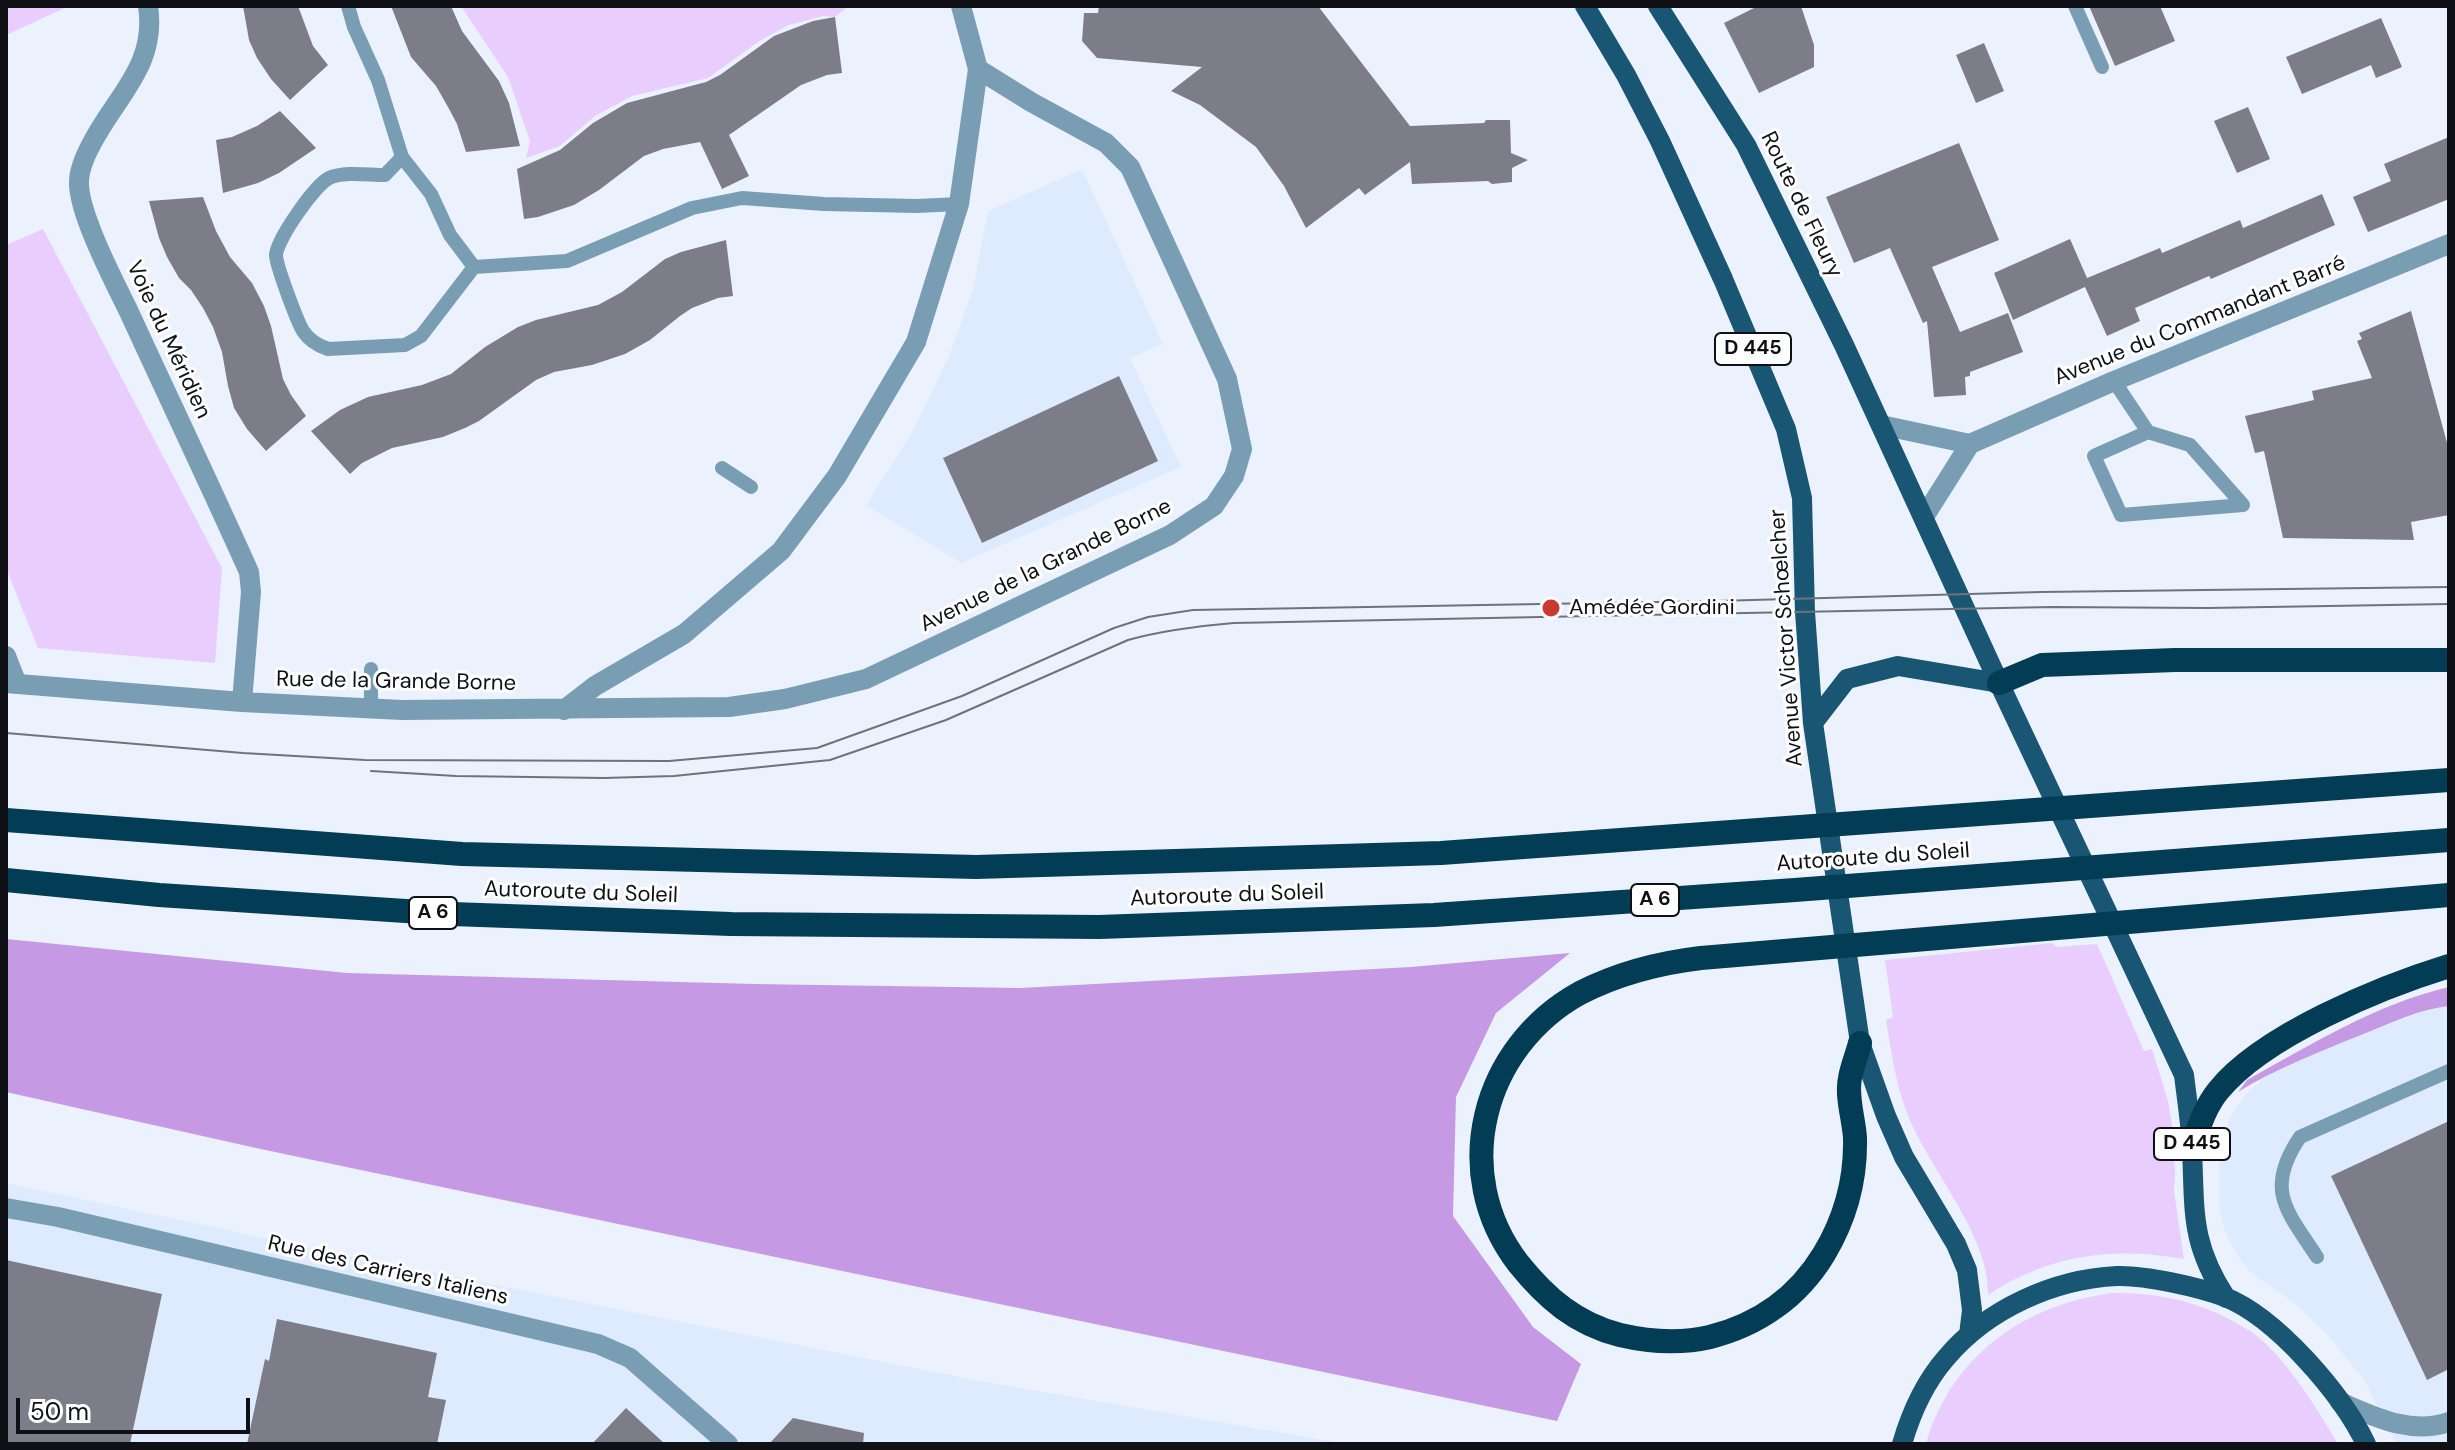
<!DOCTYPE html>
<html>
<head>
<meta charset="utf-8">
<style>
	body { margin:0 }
	#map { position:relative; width:2455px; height:1450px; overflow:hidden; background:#ebf2fd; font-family:"DM Sans",sans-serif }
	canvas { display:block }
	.frame { position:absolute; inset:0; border:8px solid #0e1015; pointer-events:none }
	.scale { position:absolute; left:16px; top:1398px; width:234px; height:36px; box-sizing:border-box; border:4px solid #0e1015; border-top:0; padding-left:10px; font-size:24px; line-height:28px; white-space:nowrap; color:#0e1015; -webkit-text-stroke:6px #fff; paint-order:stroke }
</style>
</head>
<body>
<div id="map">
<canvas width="2455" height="1450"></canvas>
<div class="frame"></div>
<div class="scale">50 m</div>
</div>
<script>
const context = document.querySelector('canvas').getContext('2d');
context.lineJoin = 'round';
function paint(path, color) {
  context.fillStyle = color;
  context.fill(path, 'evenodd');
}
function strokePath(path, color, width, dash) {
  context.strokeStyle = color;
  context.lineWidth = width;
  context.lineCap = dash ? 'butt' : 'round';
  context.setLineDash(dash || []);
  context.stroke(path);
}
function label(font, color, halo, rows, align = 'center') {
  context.font = font + ' "DM Sans",sans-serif';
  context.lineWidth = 6;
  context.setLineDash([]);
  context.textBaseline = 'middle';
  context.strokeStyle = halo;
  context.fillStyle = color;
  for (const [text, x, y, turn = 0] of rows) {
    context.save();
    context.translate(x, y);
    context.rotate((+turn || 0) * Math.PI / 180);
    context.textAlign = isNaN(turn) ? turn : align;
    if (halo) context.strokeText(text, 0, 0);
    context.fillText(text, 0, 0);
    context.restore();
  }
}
paint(new Path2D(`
	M1082 169 1163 344 1130 358 1181 467 961 563 866 505 913 431 949 356 973 289 988 211Z
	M2449 1006V1444H2397L2364 1380 2324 1331 2293 1302 2249 1271 2234 1250 2225 1232 2219 1209V1161L2224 1133 2232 1113 2246 1094 2272 1071 2398 1020 2435 1008Z
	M6 1183 359 1258 986 1382 1347 1444H6Z`), '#deebff');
paint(new Path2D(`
	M6 6H66L67 7 6 35Z
	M461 6H849L835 17 823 16 789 25 761 40 708 78 632 96 595 116 560 146 526 158 530 141 508 77Z
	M43 229 222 568 215 663 38 648 6 568V245Z
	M2053 943 2056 947 2097 944 2144 1051 2152 1049 2168 1101 2172 1125 2175 1172 2174 1191 2184 1259C2114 1246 2047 1255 1988 1295 1990 1240 1937 1178 1913 1127 1897 1093 1892 1057 1886 1020L1893 1017 1885 960Z
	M2112 1293C2157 1293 2196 1300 2236 1323 2243 1327 2251 1331 2257 1336 2288 1361 2318 1410 2338 1444H1926C1951 1356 2024 1305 2112 1293Z`), '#e9cdfe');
paint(new Path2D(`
	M6 939 347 973 754 984 1020 988 1411 967 1570 953 1496 1013 1456 1097 1453 1216 1533 1327 1581 1364 1557 1421 256 1148 6 1092Z
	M2449 987V1006C2419 1009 2389 1024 2361 1035 2319 1052 2277 1068 2238 1092L2247 1080C2312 1044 2376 1004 2449 987Z`), '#c599e4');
paint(new Path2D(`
	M243 6H298L313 46 328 65 290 100 271 79 257 58 249 40Z
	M391 6H451L462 31 499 81 509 103 520 146 466 152 457 124 448 107 436 86 411 57Z
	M1099 6H1318L1410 126 1484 123 1486 120H1510L1511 153 1528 160 1512 168V182L1492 184 1488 181 1412 184 1410 162 1365 195 1359 188 1306 228 1284 186 1256 147 1200 105 1171 91 1202 67 1097 58 1082 41 1084 13H1098Z
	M1758 6H1801L1814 45V67L1759 93 1724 23Z
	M2089 6H2160L2175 41 2115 66Z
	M835 17 842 73 827 75 801 85 729 135 749 176 722 189 700 142 663 149 644 156 599 190 574 205 538 217 524 219 517 169 560 150 593 123 627 103 706 82 720 75 774 36 813 21Z
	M2381 18 2402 67 2376 78 2371 65 2302 94 2286 57Z
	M1984 43 2004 91 1976 103 1956 55Z
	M2248 107 2270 159 2237 173 2214 121Z
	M280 111 316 148 279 173 258 183 223 193 216 140 232 137 257 126Z
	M2449 137V199L2368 232 2353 197 2391 181 2384 164Z
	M1959 143 1999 240 1932 267 1960 332 2008 313 2023 352 1970 372V376L1965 377 1966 395 1934 397 1927 321 1923 323 1890 248 1854 263 1826 197Z
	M2322 194 2335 225 2211 279 2209 276 2135 308 2140 321 2107 336 2085 287 2013 320 1994 273 2070 239 2087 278 2160 248 2162 253 2240 220 2243 228Z
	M203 197 216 231 230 257 252 283 264 306 271 326 283 379 291 395 306 416 266 451 247 429 234 408 228 386 222 352 213 327 203 308 191 290 179 278 167 257 159 238 149 201Z
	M726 240 733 296 718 298 692 308 680 316 650 340 625 354 592 365 554 372 536 380 479 421 465 428 443 437 392 448 362 463 350 474 311 431 340 410 368 397 422 385 451 374 485 347 518 327 536 320 598 305 622 292 665 259 681 252Z
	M2411 311 2449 450V515L2411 522 2414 540 2283 538 2264 451 2255 453 2245 416 2314 400 2312 391 2372 378 2357 341 2362 339 2359 333Z
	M1119 376 1158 461 982 543 943 458Z
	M2449 1121V1369L2427 1380 2331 1176Z
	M6 1260 162 1294 130 1444H6Z
	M277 1319 437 1353 428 1397 446 1400 437 1444H247L265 1359 269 1361Z
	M626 1408 665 1444H592Z
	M793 1418 864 1433 863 1444H769Z`), '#7d7d8a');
strokePath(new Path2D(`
	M348 6 354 27 378 80 402 157 431 194 450 235 474 267 567 261 692 208 742 198 824 204 917 206 959 204
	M2075 6 2102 67
	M402 157 385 175C368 175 345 171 329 178 315 185 277 239 276 255 276 265 297 321 303 331 309 340 319 346 328 349L405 345 421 336 474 267
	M2114 381 2148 432
	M2148 432 2190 445 2243 505 2121 515 2094 456Z
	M722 468 751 487
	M371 709V669
	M2317 1257C2287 1211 2264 1190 2300 1137L2449 1071`), '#799eb4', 14);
strokePath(new Path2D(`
	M148 6C157 65 117 95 92 143 86 154 79 169 79 182 78 213 115 283 129 312 169 399 210 485 249 572L251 592 242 702
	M1881 425 1970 444
	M1924 517 1970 444 2114 381 2449 244
	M6 656 17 684
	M6 683 242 702 402 710 729 707 785 699 866 679 1170 535 1214 506 1234 476 1242 449 1227 379 1130 167 1106 143 1031 102 978 69
	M564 710 595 686 684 634 781 551 837 476 916 342 959 204 978 69 961 6
	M6 1208 58 1217 598 1344 630 1358 728 1444
	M2340 1402C2375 1417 2410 1435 2449 1422`), '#799eb4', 20);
strokePath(new Path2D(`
	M1585 6 1626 75 1660 141 1723 279 1786 429 1802 498 1805 612 1813 723 1860 1043 1886 1116 1904 1157 1956 1244 1967 1270 1972 1310 1969 1335
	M1658 6 1746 145 1844 345 1999 683 2184 1075C2187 1100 2191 1125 2192 1150 2195 1212 2190 1242 2226 1298
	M1813 723 1847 679 1898 666 1999 683
	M1902 1444C1911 1413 1925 1382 1946 1358 1987 1309 2054 1279 2117 1276 2144 1275 2199 1287 2225 1297 2277 1318 2342 1394 2366 1444`), '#195674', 20);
strokePath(new Path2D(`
	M1999 683 2042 665 2175 660H2449
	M6 820 462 854 976 867 1441 853 2449 780
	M6 880 159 895 452 914 731 924 1099 927 1434 915 1795 890 2449 840
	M1860 1043C1857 1055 1852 1066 1850 1078 1846 1097 1854 1119 1855 1138 1856 1179 1845 1219 1824 1254 1798 1297 1758 1325 1710 1337 1680 1344 1650 1342 1620 1335 1576 1324 1546 1298 1518 1263 1449 1173 1482 1047 1580 993 1619 973 1658 963 1701 958L2449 895
	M2192 1146C2199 1127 2205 1107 2218 1091 2263 1035 2381 987 2449 966`), '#033c55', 24);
strokePath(new Path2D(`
	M6 733 243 753 365 760 669 761 817 748 962 696 1114 628 1148 617 1193 610 1716 601 2041 592 2449 587
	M371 771 456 776 604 778 674 776 830 760 946 720 1128 640C1164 630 1198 626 1234 623L2052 607 2208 608 2449 604`), '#6e737a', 2);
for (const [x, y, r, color] of [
	[1551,608,10,"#c73932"]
]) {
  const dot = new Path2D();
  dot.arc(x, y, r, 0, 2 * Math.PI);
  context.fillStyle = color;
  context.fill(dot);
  strokePath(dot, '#fff', 3);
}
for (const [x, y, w] of [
	[1753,349,76],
	[1655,900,48],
	[433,913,48],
	[2192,1144,76]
]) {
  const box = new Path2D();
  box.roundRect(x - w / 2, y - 16, w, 32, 6);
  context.fillStyle = '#fff';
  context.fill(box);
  strokePath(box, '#0e1015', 2);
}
label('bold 20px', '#0e1015', null, [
	["D 445",1753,349],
	["A 6",1655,900],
	["A 6",433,913],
	["D 445",2192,1144]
]);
label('22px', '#0e1015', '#fff', [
	["Route de Fleury",1801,205,64],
	["Avenue du Commandant Barré",2200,321,-22],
	["Voie du Méridien",168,340,65],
	["Avenue de la Grande Borne",1046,566,-26],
	["Avenue Victor Schœlcher",1787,638,-94],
	["Rue de la Grande Borne",396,682,1],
	["Autoroute du Soleil",1873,858,-4],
	["Autoroute du Soleil",581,893,2],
	["Autoroute du Soleil",1227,896,-2],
	["Rue des Carriers Italiens",388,1271,13]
]);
label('22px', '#0e1015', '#fff', [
	["Amédée Gordini",1569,608]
], 'left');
</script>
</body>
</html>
